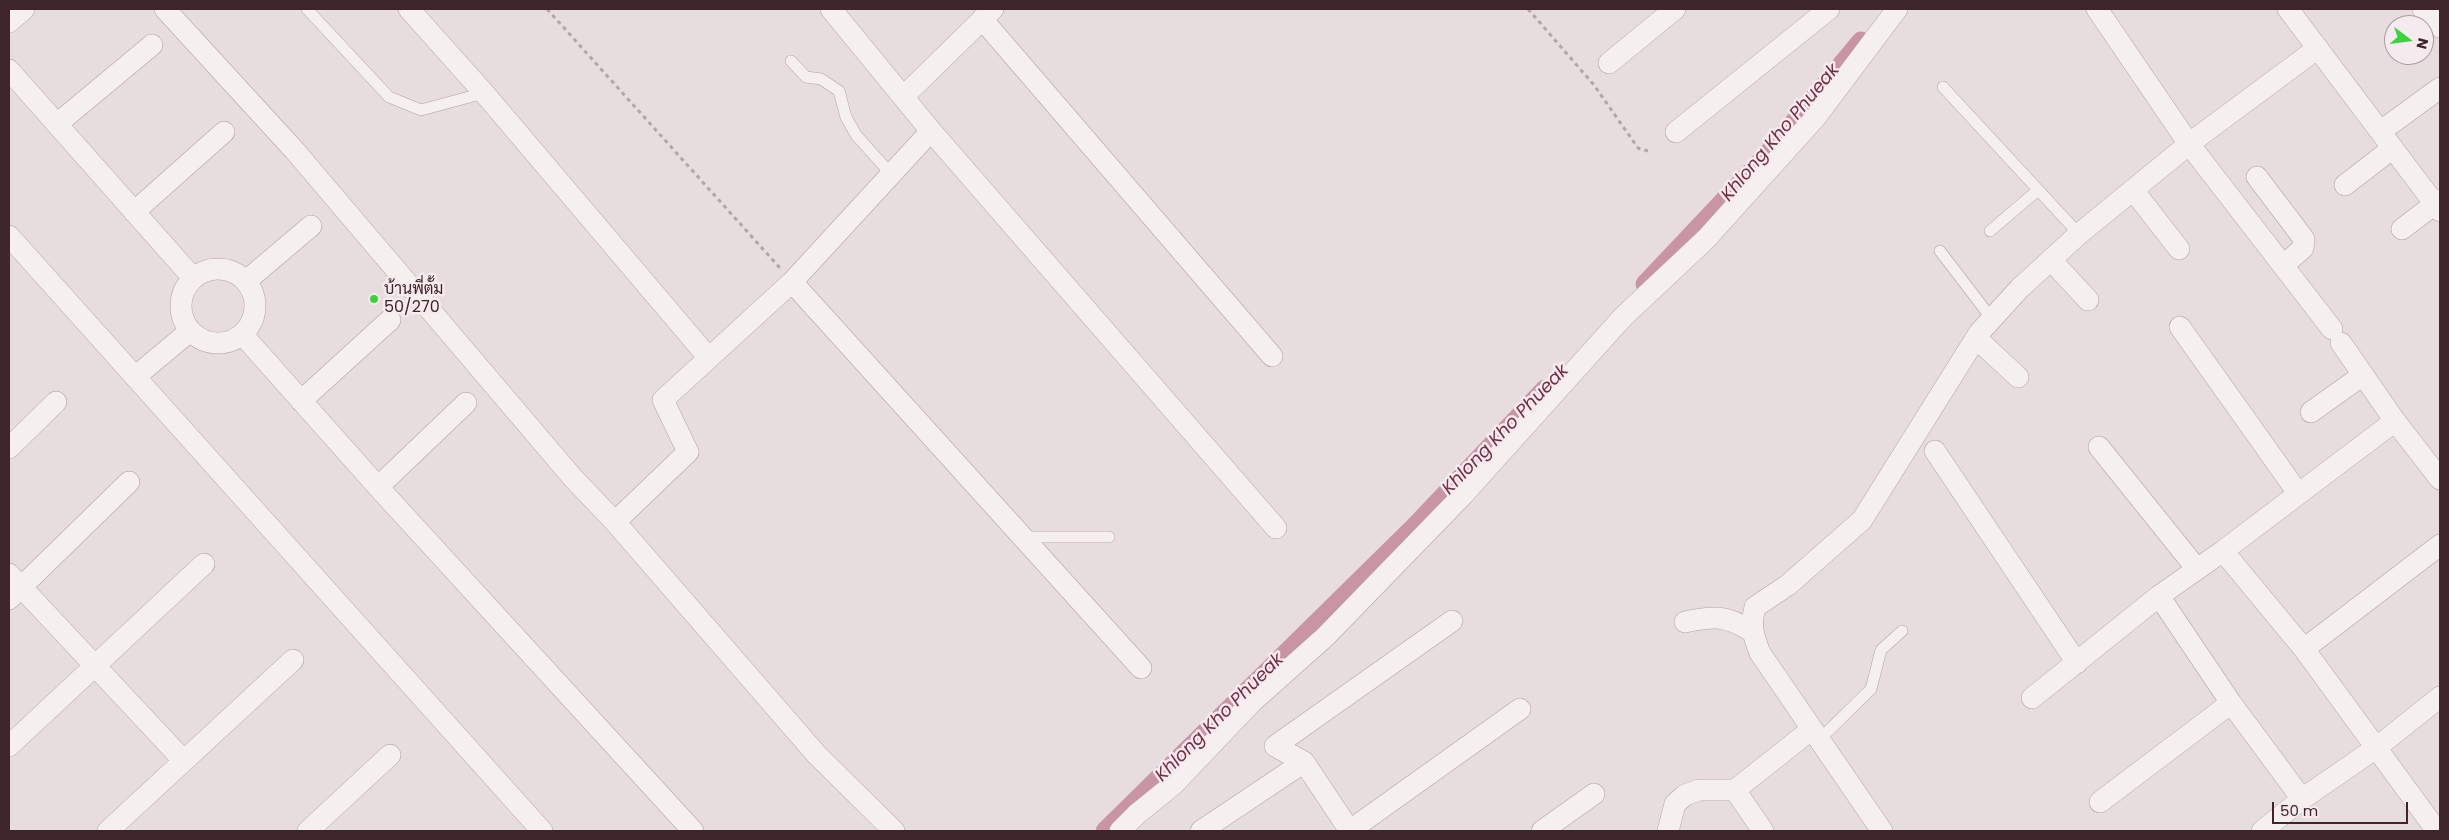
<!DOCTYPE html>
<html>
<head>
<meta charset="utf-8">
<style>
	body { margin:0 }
	#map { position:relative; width:2449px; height:840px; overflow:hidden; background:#e7dcde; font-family:Poppins,sans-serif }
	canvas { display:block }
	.frame { position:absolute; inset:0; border:10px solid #3e252a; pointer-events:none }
	.north { position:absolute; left:2384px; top:15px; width:50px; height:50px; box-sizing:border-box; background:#f5ebee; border:1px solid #ac9ca0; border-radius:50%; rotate:105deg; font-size:14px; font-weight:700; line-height:20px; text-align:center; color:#3e252a }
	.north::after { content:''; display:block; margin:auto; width:18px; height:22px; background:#39d43d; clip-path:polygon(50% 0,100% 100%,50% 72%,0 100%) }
	.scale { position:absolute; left:2272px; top:802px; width:136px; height:22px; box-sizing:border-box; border:2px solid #3e252a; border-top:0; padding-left:6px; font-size:15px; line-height:18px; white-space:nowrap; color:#3e252a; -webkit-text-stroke:4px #f5ebee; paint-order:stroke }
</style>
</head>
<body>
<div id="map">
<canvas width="2449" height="840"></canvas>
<div class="frame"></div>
<div class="north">N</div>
<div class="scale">50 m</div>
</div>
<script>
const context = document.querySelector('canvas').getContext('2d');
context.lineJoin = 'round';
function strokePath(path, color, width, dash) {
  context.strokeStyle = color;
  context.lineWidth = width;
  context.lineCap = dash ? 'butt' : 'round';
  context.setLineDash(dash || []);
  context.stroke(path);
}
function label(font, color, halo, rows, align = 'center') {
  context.font = font + ' Poppins,Sarabun,sans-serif';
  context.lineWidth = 5;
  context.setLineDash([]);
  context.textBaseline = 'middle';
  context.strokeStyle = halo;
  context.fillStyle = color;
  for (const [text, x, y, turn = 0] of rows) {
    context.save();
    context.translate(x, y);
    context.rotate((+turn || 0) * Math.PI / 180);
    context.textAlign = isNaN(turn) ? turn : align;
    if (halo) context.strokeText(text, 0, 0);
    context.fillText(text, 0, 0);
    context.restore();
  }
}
strokePath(new Path2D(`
	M1645 284 1765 157 1861 41
	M1105 831 1415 526 1545 389`), '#c995a5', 19);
const lane = new Path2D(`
	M307 9 389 97 421 110 484 93
	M791 61 806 77 821 79 839 91 846 117 856 135 891 174
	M1943 87 2079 234
	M1990 231 2038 190
	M1940 251 1992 319
	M1025 537H1109
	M1819 740 1871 689 1881 650 1902 631`);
const street = new Path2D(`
	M165 9 295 151 573 478 615 522 817 755 894 831
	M409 9 484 93 708 357
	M831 9 931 131 1276 528
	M2097 9 2189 144 2332 329
	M2288 9 2440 211
	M2423 9 2440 27
	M982 19 1272 356
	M9 22 24 9
	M1609 63 1675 9
	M9 70 193 278
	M904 96 993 9
	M57 124 152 45
	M2381 131 2440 88
	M1676 132 1829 9
	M2257 177 2304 239 2303 248 2284 265
	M2345 185 2393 148
	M2133 190 2179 249
	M134 212 224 132
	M2402 229 2440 200
	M9 236 542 831
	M2051 260 2088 300
	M181 306a37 37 0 1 1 74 0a37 37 0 1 1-74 0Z
	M246 281 311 226
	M792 282 1141 668
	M2180 327 2298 493
	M242 334 378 487 693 831
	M1976 338 2018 377
	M2341 343 2395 421 2440 479
	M135 377 190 331
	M301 401 390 320
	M2311 412 2363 375
	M2099 447 2197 569
	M9 448 56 402
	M1935 451 2077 663
	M378 487 466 403
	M615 522 688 452 663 400 792 282 931 131
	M2223 551 2304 649 2437 831
	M9 574 184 761
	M2159 596 2231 703 2302 799
	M9 599 129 482
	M1685 622C1714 616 1726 615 1751 631
	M2304 649 2440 545
	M2032 698 2159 596 2223 551 2395 421
	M9 746 204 564
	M1735 790 1763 831
	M2100 802 2231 703
	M108 831 293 660
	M308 831 390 755
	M1120 831 1137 814 1174 784 1252 702 1325 637 1462 496 1623 317 1706 239 1816 117 1897 9
	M1201 831 1304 762
	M1350 831 1304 762 1275 746 1452 621
	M1356 831 1359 824 1520 709
	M1542 831 1594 794
	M1668 831 1675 804 1685 795 1699 790H1735L1812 729
	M1882 831 1760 653C1753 635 1750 626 1755 607L1788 585 1862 520 1979 333 2020 288 2079 234 2194 140 2318 48
	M2262 831 2302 799 2376 748 2440 697`);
strokePath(lane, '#b1a1a4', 12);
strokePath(street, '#b1a1a4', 22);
strokePath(new Path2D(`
	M547 9 780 268
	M1528 9 1594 85 1638 148 1648 151`), '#b3a6a9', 3, [4, 4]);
strokePath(lane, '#f5eff0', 11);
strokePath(street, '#f5eff0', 21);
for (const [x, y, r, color] of [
	[374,299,5,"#39d43d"]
]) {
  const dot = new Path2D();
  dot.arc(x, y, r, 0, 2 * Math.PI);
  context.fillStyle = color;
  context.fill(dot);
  strokePath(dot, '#f5ebee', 2);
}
label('16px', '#3e252a', '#f5ebee', [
	["บ้านพี่ตั้ม",384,290],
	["50/270",384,308]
], 'left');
label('italic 18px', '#732e41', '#f5ebee', [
	["Khlong Kho Phueak",1781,133,-50],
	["Khlong Kho Phueak",1506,430,-46],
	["Khlong Kho Phueak",1220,718,-45]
]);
</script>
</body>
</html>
